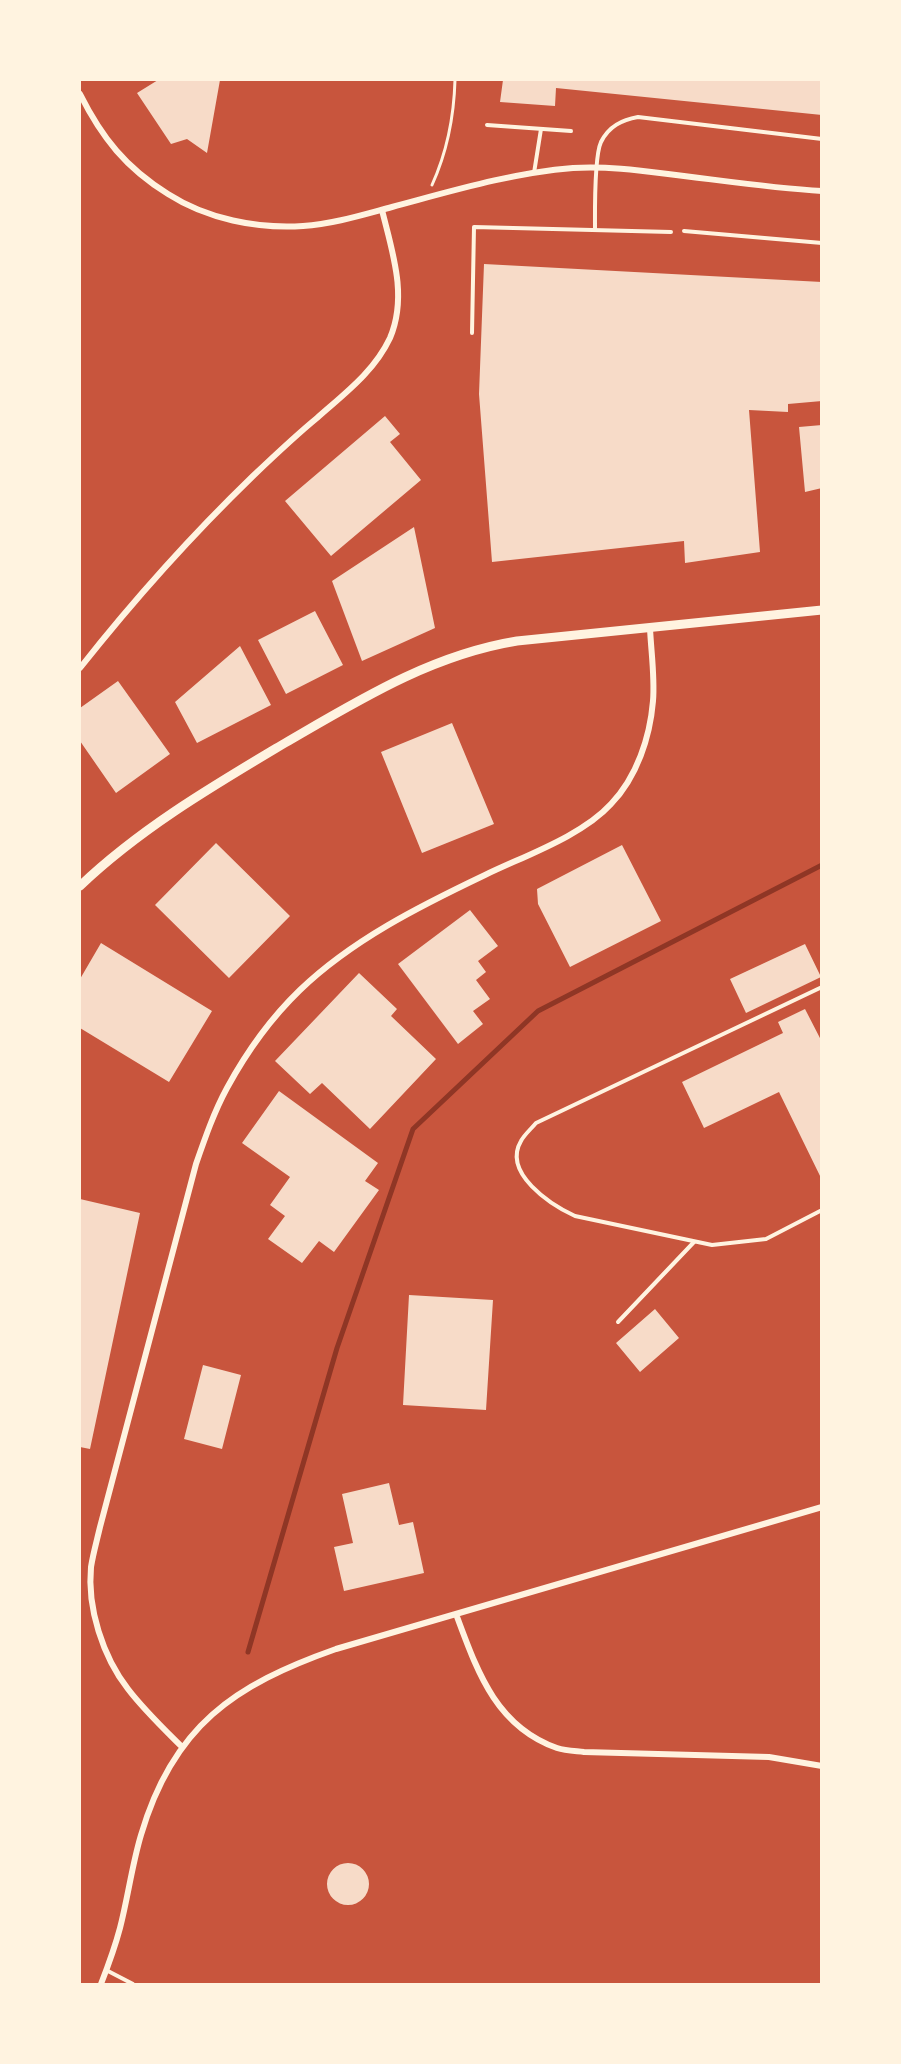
<!DOCTYPE html>
<html>
<head>
<meta charset="utf-8">
<style>
	body { margin:0 }
	#map { position:relative; width:901px; height:2064px; overflow:hidden; background:#c8553d; font-family:Lato,sans-serif }
	canvas { display:block }
	.frame { position:absolute; inset:0; border:81px solid #fff3e0; pointer-events:none }
</style>
</head>
<body>
<div id="map">
<canvas width="901" height="2064"></canvas>
<div class="frame"></div>
</div>
<script>
const context = document.querySelector('canvas').getContext('2d');
context.lineJoin = 'round';
function strokePath(path, color, width, dash) {
  context.strokeStyle = color;
  context.lineWidth = width;
  context.lineCap = dash ? 'butt' : 'round';
  context.setLineDash(dash || []);
  context.stroke(path);
}
function paint(path, color) {
  context.fillStyle = color;
  context.fill(path, 'evenodd');
}
strokePath(new Path2D(`
	M248 1652 337 1348 413 1129 538 1011 822 865`), '#8f3625', 5);
paint(new Path2D(`
	M158 80H220L207 153 187 139 171 144 137 93Z
	M503 80H822V115L556 88 555 106 500 102Z
	M484 264 822 282V401L788 404V412L749 410 760 552 685 563 684 541 492 562 479 394Z
	M385 416 400 434 390 442 421 480 331 556 285 501Z
	M822 425V488L805 492 799 427Z
	M414 527 435 628 362 661 332 581Z
	M315 611 343 665 286 694 258 640Z
	M240 646 271 705 197 743 175 702Z
	M118 681 170 754 116 793 80 741V708Z
	M452 723 494 824 422 853 381 752Z
	M216 843 290 916 229 978 155 905Z
	M622 845 661 921 570 967 538 904 537 889Z
	M470 910 498 946 478 961 486 972 476 980 490 999 473 1011 483 1024 458 1044 398 964Z
	M101 943 212 1011 169 1082 80 1028V979Z
	M805 944 821 977 746 1013 730 979Z
	M359 973 397 1009 391 1016 436 1059 370 1129 322 1083 310 1094 275 1061Z
	M805 1009 822 1042V1180L779 1092 704 1128 682 1082 783 1033 778 1022Z
	M279 1091 378 1163 365 1181 379 1190 334 1252 319 1241 302 1263 268 1239 285 1216 270 1205 290 1177 242 1143Z
	M80 1199 140 1213 90 1449 80 1447Z
	M409 1295 493 1300 486 1410 403 1405Z
	M655 1309 679 1338 640 1372 616 1343Z
	M203 1365 241 1375 222 1449 184 1439Z
	M389 1483 399 1525 413 1522 424 1573 344 1591 334 1547 353 1543 342 1494Z
	M327 1884a21 21 0 1 1 42 0a21 21 0 1 1-42 0Z`), '#f7dbc8');
strokePath(new Path2D(`
	M432 185C447 152 454 116 455 80`), '#fff3e0', 3);
strokePath(new Path2D(`
	M487 125 571 131
	M534 173 541 129
	M595 230C595 211 594 157 601 142 609 126 622 120 638 117L822 139
	M684 231 822 243
	M472 333 474 227 671 232
	M822 987 536 1123C531 1129 524 1135 521 1141 502 1173 551 1205 575 1216L712 1245 766 1239 822 1210
	M618 1322 694 1242
	M106 1970 133 1984`), '#fff3e0', 4);
strokePath(new Path2D(`
	M80 94C102 138 126 168 168 194 207 219 257 229 303 226 333 224 362 215 392 207 452 191 511 173 573 168 605 166 637 170 668 174 719 180 770 188 822 191
	M80 668C133 601 191 536 253 476 274 456 295 436 317 418 344 394 374 372 390 338 408 296 392 251 382 210
	M456 1614C477 1670 495 1726 557 1748 566 1751 576 1751 584 1752L769 1757 822 1766
	M182 1747C163 1728 144 1710 128 1689 103 1657 87 1608 91 1567 93 1554 97 1540 100 1527L196 1164C205 1138 214 1112 227 1088 246 1053 271 1018 300 990 352 940 420 906 485 875 524 856 582 836 611 804 637 777 650 737 653 701 655 677 651 651 650 628
	M101 1984C108 1966 115 1947 120 1928 128 1897 132 1865 141 1835 173 1726 234 1685 336 1649L822 1507`), '#fff3e0', 6);
strokePath(new Path2D(`
	M80 886C141 828 213 786 285 743 359 700 431 655 517 641L822 610`), '#fff3e0', 9);
</script>
</body>
</html>
